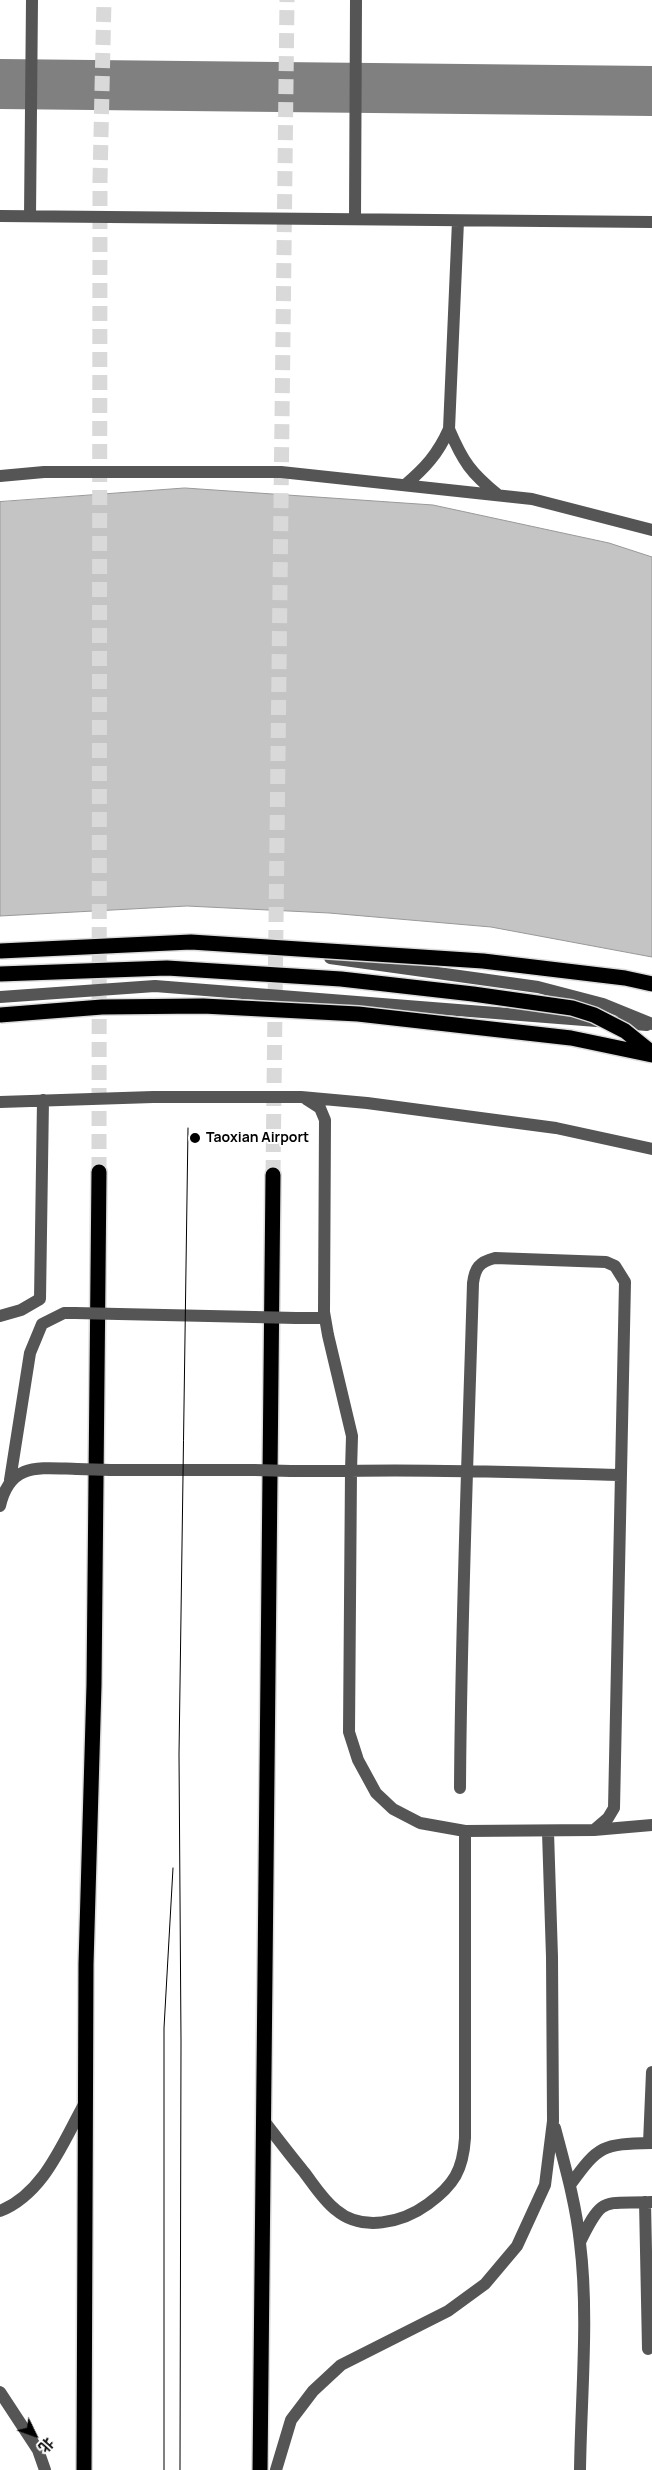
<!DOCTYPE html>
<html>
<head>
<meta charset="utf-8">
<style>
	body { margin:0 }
	#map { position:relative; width:652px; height:2470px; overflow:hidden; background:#fff; font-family:Manrope,"Noto Sans SC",sans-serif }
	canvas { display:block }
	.north { position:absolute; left:10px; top:2410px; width:50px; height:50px; -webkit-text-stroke:4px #fff; paint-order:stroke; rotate:132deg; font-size:14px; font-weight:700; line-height:20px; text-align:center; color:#000 }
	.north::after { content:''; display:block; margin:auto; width:18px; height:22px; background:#000; clip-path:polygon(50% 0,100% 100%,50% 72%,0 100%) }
</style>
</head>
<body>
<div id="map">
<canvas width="652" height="2470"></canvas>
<div class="north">北</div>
</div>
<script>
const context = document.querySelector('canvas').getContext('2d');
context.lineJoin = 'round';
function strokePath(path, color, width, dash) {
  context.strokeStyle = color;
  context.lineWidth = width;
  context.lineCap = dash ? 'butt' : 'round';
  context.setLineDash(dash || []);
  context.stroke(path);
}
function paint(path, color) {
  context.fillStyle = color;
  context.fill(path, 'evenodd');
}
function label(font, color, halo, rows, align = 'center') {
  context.font = font + ' Manrope,sans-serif';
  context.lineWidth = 4;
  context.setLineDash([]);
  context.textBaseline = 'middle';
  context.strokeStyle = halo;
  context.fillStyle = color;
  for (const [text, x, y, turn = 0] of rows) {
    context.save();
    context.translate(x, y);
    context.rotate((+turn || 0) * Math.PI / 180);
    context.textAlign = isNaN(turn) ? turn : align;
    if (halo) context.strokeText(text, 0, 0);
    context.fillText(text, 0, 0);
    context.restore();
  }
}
strokePath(new Path2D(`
	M0 84 652 91`), '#808080', 50);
const building = new Path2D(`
	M185 488 433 505 609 543 652 557V957L491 927 329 913 187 906 0 916V502Z`);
paint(building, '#c4c4c4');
strokePath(building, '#999', 1);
strokePath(new Path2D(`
	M99 1172 100 180 104 0
	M273 1175 287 0`), '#d9d9d9', 15, [15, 8]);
const highway = new Path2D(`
	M84 2470 86 1964 94 1685 99 1172
	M260 2470 273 1175`);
strokePath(highway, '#dbdbdb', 18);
strokePath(new Path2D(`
	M0 216 652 222
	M30 216 32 0
	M355 219 356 0
	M458 221 449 429C463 462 471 473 498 495
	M0 476 44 472H281L532 499 652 530
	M405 485C425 468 438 454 449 429
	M330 958 538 987 603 1004 652 1024
	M0 997 155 986 647 1025
	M0 1102 153 1097H301L367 1103 556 1128 652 1149
	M119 1314 254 1317
	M0 1316 21 1310 40 1299 43 1100
	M296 1318H325
	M111 1470H254
	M291 1471H351L352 1436 328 1335 324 1312 325 1120 320 1108 306 1099
	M10 1480 30 1353 42 1324 64 1313H75
	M0 1506C10 1462 39 1468 77 1469
	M460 1788C461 1620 468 1452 473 1283 475 1268 479 1262 495 1258L606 1262 615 1266 625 1282 614 1808 608 1818 594 1830 465 1831 420 1823 393 1809 376 1793 358 1760 349 1732 351 1471C441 1469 531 1473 621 1475
	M594 1830 652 1825
	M264 2121C277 2138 290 2155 304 2172 314 2185 323 2200 336 2210 362 2232 402 2223 428 2204 454 2185 463 2170 465 2138V1831
	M555 2128C565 2166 576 2204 580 2243 589 2315 581 2397 580 2470
	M649 2143 652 2072
	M570 2185C599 2145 602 2144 652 2143
	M645 2202 648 2349
	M0 2211C45 2193 63 2141 86 2101
	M580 2242C603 2195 602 2204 651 2202
	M0 2392 38 2450 45 2470
	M276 2470 291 2420 313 2391 341 2365 448 2311 485 2284 517 2246 545 2185 553 2121 552 1957 548 1832`), '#555', 12);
strokePath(highway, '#000', 15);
strokePath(new Path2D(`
	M164 2470V2028L173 1868
	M180 2470 181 2041 179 1754 188 1128`), '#000', 1);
const highwayBridge = new Path2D(`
	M0 951 191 942 483 961 625 978 652 984
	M0 974 167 968 341 979 473 994 572 1008 594 1015 625 1031 652 1053
	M0 1015 102 1007 203 1006 358 1014 571 1038 652 1055`);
strokePath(highwayBridge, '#dbdbdb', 18, []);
strokePath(new Path2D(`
	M75 1313 119 1314
	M254 1317 296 1318
	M77 1469 111 1470
	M254 1470 291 1471`), '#555', 12);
strokePath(highwayBridge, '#000', 15);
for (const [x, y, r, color] of [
	[195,1138,6,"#000"]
]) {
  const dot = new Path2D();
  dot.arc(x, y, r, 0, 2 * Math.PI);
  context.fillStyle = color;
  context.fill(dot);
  strokePath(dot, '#fff', 2);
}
label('bold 14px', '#000', '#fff', [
	["Taoxian Airport",206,1138]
], 'left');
</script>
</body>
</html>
